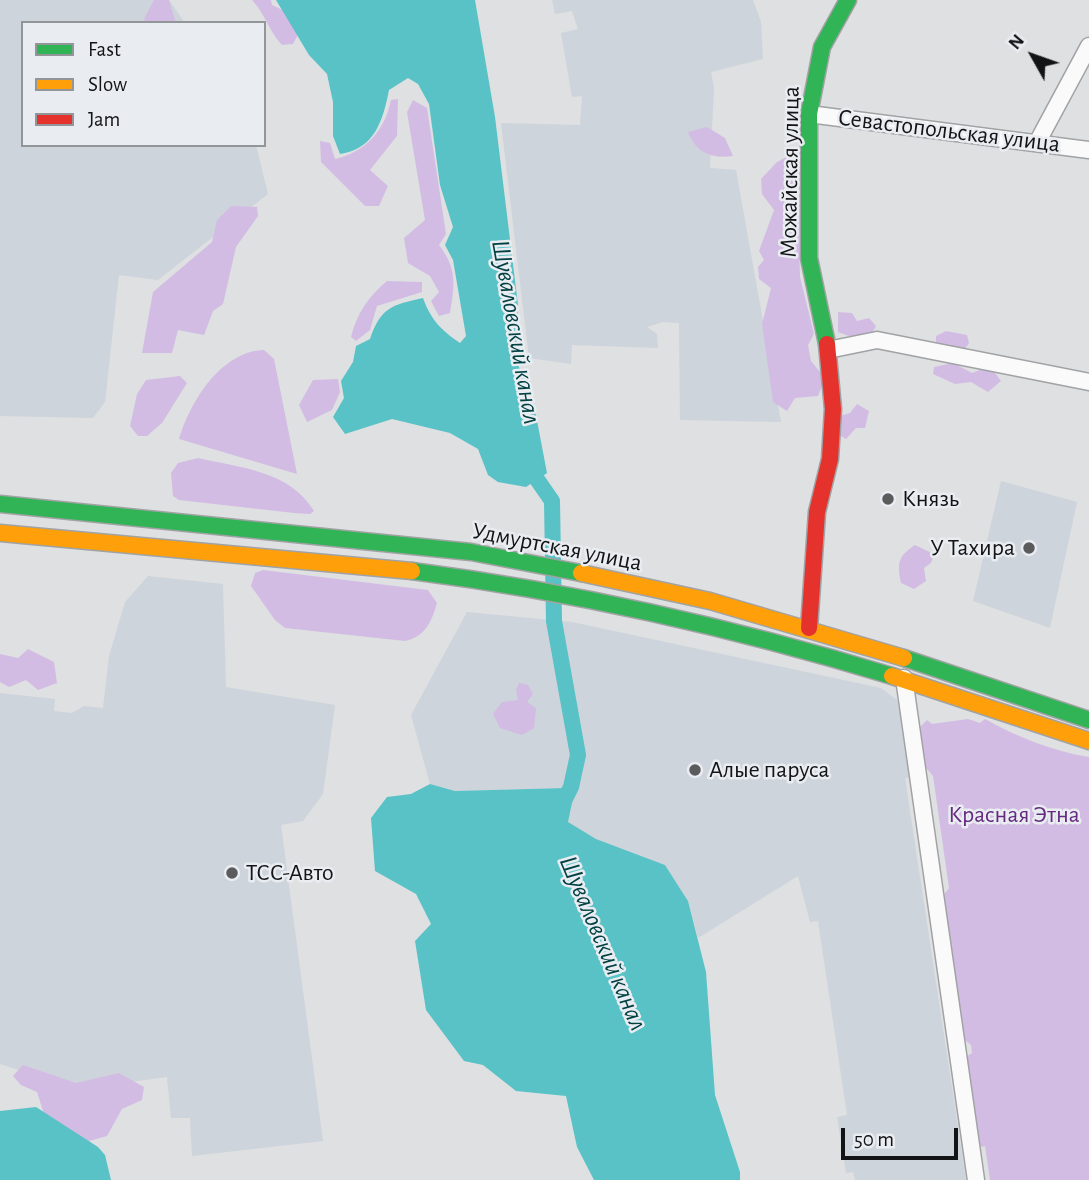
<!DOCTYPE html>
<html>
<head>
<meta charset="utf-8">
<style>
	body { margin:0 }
	#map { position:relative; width:1089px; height:1180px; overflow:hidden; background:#dee0e2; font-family:"Alegreya Sans",sans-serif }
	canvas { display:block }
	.legend { position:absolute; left:21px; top:21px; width:245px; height:126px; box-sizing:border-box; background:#e9edf1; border:2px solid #939699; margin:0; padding:9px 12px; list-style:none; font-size:21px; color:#131416 }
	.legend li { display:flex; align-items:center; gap:14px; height:35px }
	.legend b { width:35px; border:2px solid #939699 }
	.north { position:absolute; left:998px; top:21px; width:70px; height:70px; -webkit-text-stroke:5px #e9edf1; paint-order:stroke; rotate:310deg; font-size:19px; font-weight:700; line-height:28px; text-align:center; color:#131416 }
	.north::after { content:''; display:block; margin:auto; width:24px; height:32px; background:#131416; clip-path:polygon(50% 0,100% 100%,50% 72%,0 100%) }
	.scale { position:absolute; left:841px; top:1128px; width:117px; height:32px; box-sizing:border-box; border:4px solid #131416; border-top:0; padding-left:9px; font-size:21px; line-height:24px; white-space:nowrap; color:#131416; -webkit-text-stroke:5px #e9edf1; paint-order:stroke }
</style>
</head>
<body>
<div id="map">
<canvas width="1089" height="1180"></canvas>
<ul class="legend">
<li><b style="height:9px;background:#30b455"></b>Fast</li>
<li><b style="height:9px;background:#ff9f0a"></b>Slow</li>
<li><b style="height:9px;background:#e5322d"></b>Jam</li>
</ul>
<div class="north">N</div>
<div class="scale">50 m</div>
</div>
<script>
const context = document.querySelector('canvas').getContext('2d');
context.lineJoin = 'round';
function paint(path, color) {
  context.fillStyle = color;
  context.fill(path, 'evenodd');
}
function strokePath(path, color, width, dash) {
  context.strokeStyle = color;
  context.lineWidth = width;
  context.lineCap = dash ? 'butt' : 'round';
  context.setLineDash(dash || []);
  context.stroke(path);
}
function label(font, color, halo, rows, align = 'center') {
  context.font = font + ' "Alegreya Sans",sans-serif';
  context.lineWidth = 5;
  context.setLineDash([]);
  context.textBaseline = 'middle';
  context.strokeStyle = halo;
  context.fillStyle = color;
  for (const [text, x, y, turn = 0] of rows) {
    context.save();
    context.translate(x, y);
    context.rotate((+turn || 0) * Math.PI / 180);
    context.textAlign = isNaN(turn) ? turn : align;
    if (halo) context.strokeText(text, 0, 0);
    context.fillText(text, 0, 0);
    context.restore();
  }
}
paint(new Path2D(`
	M0 0H169L185 23H23V145H256L268 194 158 280 119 275 105 402 93 418 0 416Z
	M552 0H753L761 22 763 59 711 72 714 88 710 168 736 170 781 422 680 420 679 323 663 322 647 327 657 334 658 348 572 345 571 364 529 358 501 123 580 125 582 96 572 97 561 33 578 29 572 11 555 14Z
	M1001 481 1077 502 1050 628 973 601Z
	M148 576 223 584 226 687 335 705 323 794 303 821 281 825 323 1141 192 1156 190 1118H171L167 1077 77 1089 0 1064V693L55 699 54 711 72 713 84 706 103 708 109 656 125 602Z
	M467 612 572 622 881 688 897 700 913 776 905 778 966 1180H855L853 1172 846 1173 837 1117 847 1115 818 921 810 922 798 876 698 938 688 901 665 865 596 839 567 822 574 792 565 788 455 791 430 784 411 715Z`), '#ced4db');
paint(new Path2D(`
	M154 0H169L176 23H145L144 19Z
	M252 0H271L272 5 287 12 301 29 293 44 282 45C268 30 266 15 252 0Z
	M398 99 397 136 370 170 388 186 379 206H365L321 162 320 141 330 143 335 159C366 152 385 130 391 100Z
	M413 100 427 108 446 234 439 245C457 268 455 285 450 313L439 316 431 301 439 292 430 276 408 263 404 238 425 220 407 112Z
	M707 127 725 138 733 156C712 159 696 153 688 132Z
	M792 154 798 164 797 185 784 188 783 197 798 203 800 277 814 334 808 345 811 361 825 378 818 396 795 398 787 411 773 402 762 324 771 288 759 279 758 267 764 260 759 251 774 210 762 194 761 179 777 162Z
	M231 206 257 207 258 216 236 247 223 304 213 311 204 335 178 330 172 353H142L153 292 212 242 217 220Z
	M387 281 422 282V292L377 306 370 330 356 341 351 337C357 313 368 297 387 281Z
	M838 312 852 313 857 321 869 318 876 326 871 335 854 338 838 332Z
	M946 331 967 335 969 343 962 353 936 349V336Z
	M264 350 274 359 297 474 179 439C190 402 221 351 264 350Z
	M953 363 972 373 990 366 1001 381 988 392 971 382 955 384 933 374 934 367Z
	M180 376 187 383 162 423 147 436H138L130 426 137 394 146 380Z
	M338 379 340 392 332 410 307 422 299 405 313 380Z
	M857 404 869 411 865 428H856L846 439 836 433 837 417 850 413Z
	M198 458C240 468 289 470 314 511L310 514 294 513 179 500 173 496 171 473 178 463Z
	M915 545 934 554 931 563 924 568 926 581 914 589 901 583C897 563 898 556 915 545Z
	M263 570 428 590 437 603C432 621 425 637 405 641L285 628 275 620 251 586 255 573Z
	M28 649 54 662 57 683 38 690 26 680 9 687 0 682V654L18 658Z
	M519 683 528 685 533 694 527 702 536 708 534 728 522 735 500 728 493 714 502 702 518 700 516 690Z
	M968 719 980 723 985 719C1017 737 1052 751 1089 757V1180H990L985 1146 982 1147 971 1136 963 1059 972 1053 971 1045 960 1036 941 899 949 888 933 776 922 763 920 727 927 720 932 724Z
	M23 1065 76 1083 119 1073 144 1087 142 1100 122 1109 107 1136 79 1144 44 1114 37 1092 21 1085 13 1076Z`), '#d3bce3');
paint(new Path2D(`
	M276 0H475L495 117 518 305 517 362 534 405 547 473 526 487 498 482 488 475 478 449 450 433 392 419 345 434 333 417 344 398 341 381 353 362 356 346 370 339C381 307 392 305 423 298 431 320 441 330 460 343L466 336 453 260 445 245 453 227 440 185 429 104 418 84 408 78 389 90C383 120 375 149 340 154L333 136V102L327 74 309 55Z
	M430 784 455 791 565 788 574 793 568 822 596 839 665 865 688 901 706 972 715 1095 740 1172V1180H594L577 1147 566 1096 516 1091 483 1065 464 1061 426 1010 415 941 431 924 416 894 375 871 371 818 387 797 411 794Z
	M36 1107 98 1147 105 1155 111 1180H0V1111Z`), '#58c2c6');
strokePath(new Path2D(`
	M525 462 552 501 554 621 578 755 571 787 561 807`), '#58c2c6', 16);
const street = new Path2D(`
	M809 114 1089 150
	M1038 141 1089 46
	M828 350 877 340 1089 382
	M904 678 976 1180`);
const fast = new Path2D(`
	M827 344 809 258V114L822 47 848 0
	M0 504 471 552 581 573
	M412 571C575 592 735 628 892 676
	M904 658 1089 720`);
const slow = new Path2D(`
	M0 533 412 571
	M581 573 710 601 904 658
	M892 676 1089 741`);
const jam = new Path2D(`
	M809 628 817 512 830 459 833 409 827 344`);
strokePath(street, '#a1a2a4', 19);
strokePath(fast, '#a1a2a4', 19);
strokePath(slow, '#a1a2a4', 19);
strokePath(jam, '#a1a2a4', 19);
strokePath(street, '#fafafb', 16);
strokePath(fast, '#30b455', 16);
strokePath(slow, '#ff9f0a', 16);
strokePath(jam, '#e5322d', 16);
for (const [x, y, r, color] of [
	[888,499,7,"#5a5b5d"],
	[1029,548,7,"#5a5b5d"],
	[695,770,7,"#5a5b5d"],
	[232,873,7,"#5a5b5d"]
]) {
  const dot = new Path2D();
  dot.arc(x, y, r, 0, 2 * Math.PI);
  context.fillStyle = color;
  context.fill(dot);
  strokePath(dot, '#e9edf1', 2.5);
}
label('24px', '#131416', '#e9edf1', [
	["Севастопольская улица",949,131,7],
	["Можайская улица",790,172,-89],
	["Удмуртская улица",557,547,11]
]);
label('24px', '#131416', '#e9edf1', [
	["Князь",902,499],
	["У Тахира",1015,548,"right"],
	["Алые паруса",709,770],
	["ТСС-Авто",246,873]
], 'left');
label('24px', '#652a80', '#e9edf1', [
	["Красная Этна",1014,815]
]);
label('italic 26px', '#024244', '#e9edf1', [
	["Шуваловский канал",516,332,80],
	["Шуваловский канал",603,943,67]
]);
</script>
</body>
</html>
